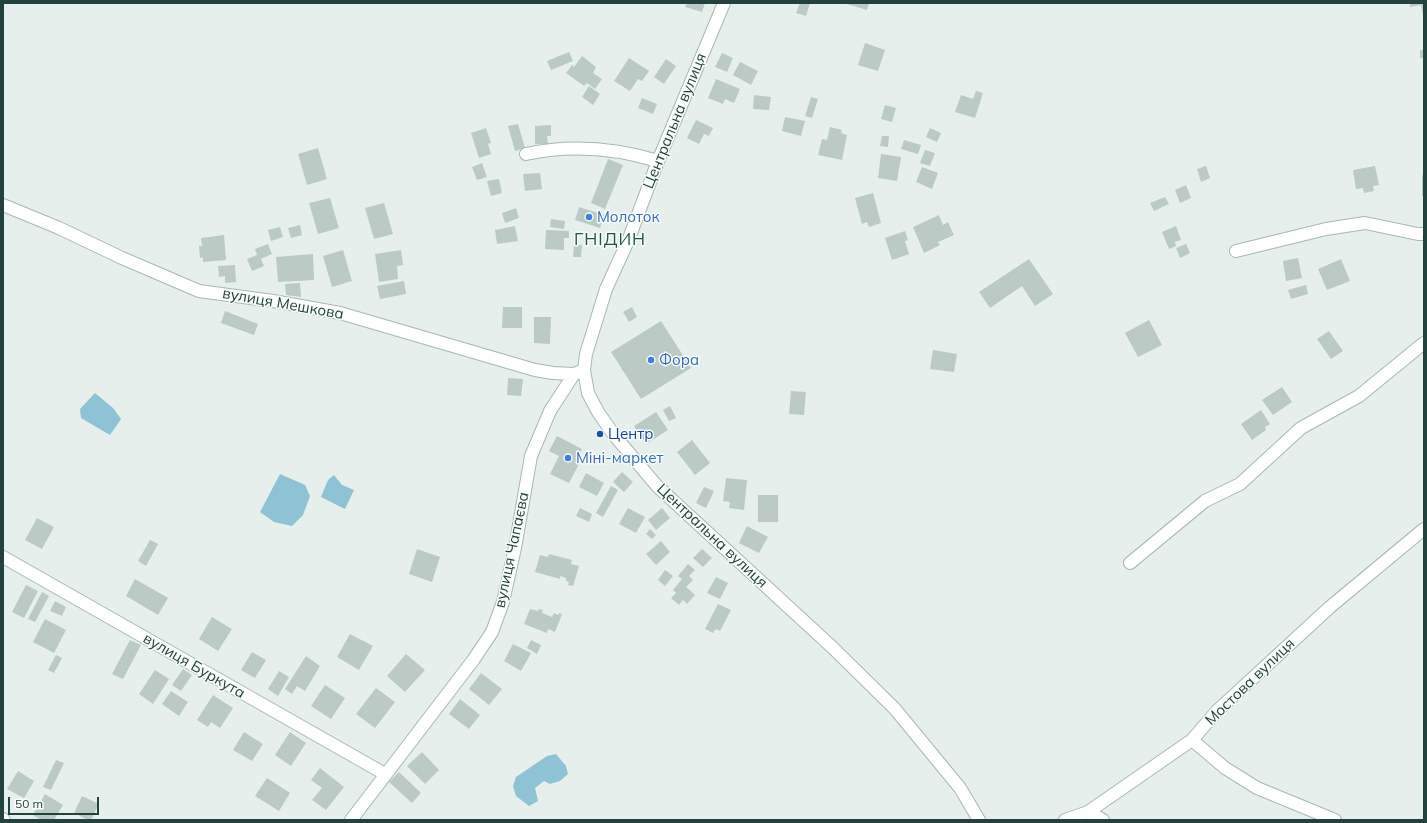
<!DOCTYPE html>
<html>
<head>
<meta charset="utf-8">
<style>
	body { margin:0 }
	#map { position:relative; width:1427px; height:823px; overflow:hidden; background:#e6efec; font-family:Mulish,sans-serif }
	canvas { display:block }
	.frame { position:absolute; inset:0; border:4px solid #24423d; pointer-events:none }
	.scale { position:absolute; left:8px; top:797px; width:91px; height:18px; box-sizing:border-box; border:2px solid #24423d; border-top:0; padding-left:5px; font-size:12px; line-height:14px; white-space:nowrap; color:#24423d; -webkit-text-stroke:3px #f7fbf9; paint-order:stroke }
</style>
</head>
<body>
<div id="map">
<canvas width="1427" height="823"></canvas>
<div class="frame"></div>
<div class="scale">50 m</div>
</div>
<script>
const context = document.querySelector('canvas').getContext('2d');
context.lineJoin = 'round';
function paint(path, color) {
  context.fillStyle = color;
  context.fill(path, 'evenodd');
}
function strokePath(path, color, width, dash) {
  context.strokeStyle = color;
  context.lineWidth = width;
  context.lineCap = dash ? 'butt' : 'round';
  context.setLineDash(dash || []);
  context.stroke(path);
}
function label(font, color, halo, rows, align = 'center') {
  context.font = font + ' Mulish,sans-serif';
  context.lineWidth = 3;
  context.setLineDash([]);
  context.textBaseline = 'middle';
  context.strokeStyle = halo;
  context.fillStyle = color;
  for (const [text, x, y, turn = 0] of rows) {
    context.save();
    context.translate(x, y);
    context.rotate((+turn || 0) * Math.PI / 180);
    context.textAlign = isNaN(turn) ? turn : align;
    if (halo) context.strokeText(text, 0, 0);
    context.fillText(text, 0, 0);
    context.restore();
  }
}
paint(new Path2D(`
	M95 393 113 408 121 419 110 435 81 418 80 409Z
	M280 474 305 485 310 496 303 515 292 526 274 522 260 512Z
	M334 475 342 485 354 490 345 509 321 497 328 480Z
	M556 754 566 766 568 774 560 781 550 784 544 781 535 788 538 801 529 806 516 796 513 786 516 777 547 756Z`), '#8ec2d4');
paint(new Path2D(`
	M687 3H705L702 12 685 7Z
	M800 3H810L806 16 796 13Z
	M843 3H869L867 10Z
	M1410 3H1424V15H1423L1421 5 1410 7Z
	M865 43 885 50 878 71 858 65Z
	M1420 50H1424V58H1420Z
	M569 52 573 61 551 70 547 61Z
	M722 53 733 58 727 72 715 67Z
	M582 56 596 67 593 73 602 79 595 89 587 83 584 86 566 73 572 65 574 67Z
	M629 58 649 71 642 81 638 79 630 91 614 81Z
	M666 59 676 66 664 84 654 77Z
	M740 62 758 71 751 85 733 75Z
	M716 79 740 89 734 103 725 99 723 104 708 98Z
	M589 86 600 94 593 105 582 97Z
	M976 91 983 93 975 118 955 112 961 95 973 99Z
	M754 95 771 97 769 110 753 109Z
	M811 97 818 99 812 118 805 116Z
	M642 98 657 104 653 114 638 108Z
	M885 105 896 108 892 122 881 119Z
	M785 117 805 121 801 136 782 131Z
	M696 120 713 128 709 136 704 134 699 144 687 138Z
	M518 124 525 148 515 151 508 126Z
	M551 125V136H547L548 144H535V126Z
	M830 127 842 130 841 133 847 135 842 160 818 155 822 139 827 140Z
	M486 128 491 143 488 144 491 154 479 158 471 133Z
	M930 128 941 133 937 142 926 137Z
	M882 136H889L888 147 880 146Z
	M904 140 921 145 918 154 901 149Z
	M318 148 327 179 307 185 298 154Z
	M925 150 935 153 930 166 920 163Z
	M881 154 901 157 897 181 878 178Z
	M608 159 623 165 605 209 591 203Z
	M482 163 487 177 477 180 472 167Z
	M1206 166 1210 178 1201 182 1197 169Z
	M1375 166 1379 185 1373 186 1374 191 1364 193 1363 188 1356 189 1353 170Z
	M922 167 938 173 932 189 916 182Z
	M540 173 542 189 525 191 523 174Z
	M1422 175 1424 176V196H1422Z
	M499 179 502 193 491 196 487 181Z
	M1186 185 1191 198 1180 203 1175 190Z
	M873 193 881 223 869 227 867 222 862 224 855 198Z
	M1165 197 1169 204 1154 211 1150 203Z
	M330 198 339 228 318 234 309 203Z
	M384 203 393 234 374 239 365 208Z
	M579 207 604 215 600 228 575 220Z
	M516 208 519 218 505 223 502 213Z
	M939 215 943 225 948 222 954 235 938 242 940 245 924 253 913 227Z
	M551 219 565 221 564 229 550 227Z
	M300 225 302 235 291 238 288 228Z
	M515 226 518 241 497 244 495 230Z
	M1176 226 1181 240 1175 242 1176 246 1169 249 1162 232Z
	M280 227 283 237 271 241 268 230Z
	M546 230 569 231V238H564V250L545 249Z
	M905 231 908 240 905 241 909 254 892 260 885 238Z
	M224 235 226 260 203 262V257L200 258 199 246H202L201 238Z
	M268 244 272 254 261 259 264 266 252 271 247 259 257 255 255 249Z
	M1186 244 1190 253 1180 258 1176 248Z
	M574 245H582L581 257H573Z
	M343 250 352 281 332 287 323 256Z
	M401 250 403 265 397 266 398 279 379 282 375 254Z
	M313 254 314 280 278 282 276 257Z
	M1298 258 1302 278 1286 281 1283 261Z
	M1029 259 1053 294 1035 306 1022 286 990 308 979 292Z
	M1341 259 1350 281 1327 290 1318 269Z
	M235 265 236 282 225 283V276L219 277 218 266Z
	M404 281 406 294 380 299 377 286Z
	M300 283 301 297 286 295 285 284Z
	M1306 285 1308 294 1291 299 1288 290Z
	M503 307H522V328H502Z
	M632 307 637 317 629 322 623 312Z
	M225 311 258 324 254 335 221 323Z
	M534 317H551L550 344 534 343Z
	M1149 320 1162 345 1138 357 1125 333Z
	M661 321 691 368 641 399 611 352Z
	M1329 331 1343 351 1331 359 1317 339Z
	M933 350 957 354 954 372 930 369Z
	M508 378 523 379 521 396 507 395Z
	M1282 387 1292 402 1273 415 1262 400Z
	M791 391 806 392 804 415 789 414Z
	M670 406 676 418 669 421 663 410Z
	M1261 410 1270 424 1265 427 1266 430 1252 440 1241 424Z
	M656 412 668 430 646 444 634 426Z
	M557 436 582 449 575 463 579 464 569 483 550 474 559 456 549 451Z
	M692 440 710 463 695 475 677 452Z
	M622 472 633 482 624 492 613 482Z
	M586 473 604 483 597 496 579 487Z
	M726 478 747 480 744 510 729 508 730 502 723 501Z
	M611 486 618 490 603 517 596 513Z
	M704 487 714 491 706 508 696 503Z
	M758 495H778V522H758Z
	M580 508 592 514 589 522 576 516Z
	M628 508 645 517 636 533 619 524Z
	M662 508 670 518 656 530 648 520Z
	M37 518 54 527 42 549 25 540Z
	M747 526 768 537 759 553 739 543Z
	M650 529 656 535 652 539 646 534Z
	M150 540 158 544 146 566 138 561Z
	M661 541 670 552 656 565 646 554Z
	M417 549 440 557 432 582 409 574Z
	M702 549 712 558 703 567 693 558Z
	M549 554 572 560 571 564 579 566 573 586 568 585 569 582 566 581V578L560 576V579L535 572 540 555 548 557Z
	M688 564 695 570 689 576 693 580 686 587 695 595 687 604 683 600 679 605 671 598 676 593 673 590 682 579 678 576Z
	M665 570 673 576 665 586 658 580Z
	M716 577 728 583 720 599 707 593Z
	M135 579 168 598 158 615 126 596Z
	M26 585 38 591 24 618 12 612Z
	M42 592 49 596 35 622 28 619Z
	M55 601 66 607 62 616 50 611Z
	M718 604 731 610 720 631 716 629 713 633 705 629Z
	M530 609 538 611 539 609 543 610 542 613 552 617 554 613 558 615 559 613 562 614 555 632 548 629 547 633 524 624Z
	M212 617 232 629 218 651 199 639Z
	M45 619 66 630 54 653 33 642Z
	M350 634 373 646 359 670 337 657Z
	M130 640 141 645 123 679 112 674Z
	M531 640 541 645 537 654 527 648Z
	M513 644 531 653 521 671 504 661Z
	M252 652 266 660 255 678 241 670Z
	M406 654 425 670 405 692 387 676Z
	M56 655 62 658 54 673 48 670Z
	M306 656 320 666 305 691 297 686 292 694 285 689Z
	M183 669 192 675 181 691 172 685Z
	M155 670 169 679 153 704 139 694Z
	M279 671 289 677 278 696 268 689Z
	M481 673 502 689 489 705 469 689Z
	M325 685 345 698 331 719 311 706Z
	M376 688 395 702 375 728 356 714Z
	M171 691 188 702 179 716 162 704Z
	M213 695 233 708 220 728 211 722 208 727 197 720Z
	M460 699 480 715 469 729 449 714Z
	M244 732 263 744 252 761 233 750Z
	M290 732 306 743 291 766 275 755Z
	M422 752 439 770 425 784 407 766Z
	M56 760 64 763 51 790 43 787Z
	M320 768 344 787 326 810 312 800 322 788 311 780Z
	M18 771 34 781 24 798 7 789Z
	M399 772 421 793 412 803 389 782Z
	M267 778 290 793 279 811 255 796Z
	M45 794 63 805 54 820H41L33 815Z
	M82 796 99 804 91 820H88L74 813Z`), '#bbcac5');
const minor = new Path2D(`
	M724 3 658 161 628 241 606 289 586 354 584 370 588 393 598 412 614 435 657 486 833 648 895 709 960 788 979 820
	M526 154C571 144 615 148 658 161
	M3 205 59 228 122 258 199 291 273 301 340 313 535 370 553 373 574 374
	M1236 251 1326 229 1365 223 1418 234H1424
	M3 557 385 774
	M1130 563 1205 501 1240 484 1301 428 1359 396 1424 343
	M1192 740 1225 768 1257 788 1335 820
	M1088 812 1103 820
	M3 819 4 820
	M351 820 474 659 492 632 503 602 515 548 531 456 550 411 574 374 579 372
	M1065 820 1088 812 1192 740 1216 712 1330 607 1424 529`);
strokePath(minor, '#a8b8b4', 14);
strokePath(minor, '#fff', 12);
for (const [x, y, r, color] of [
	[589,217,4,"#3f7fe0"],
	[651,360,4,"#3f7fe0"],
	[600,434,4,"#1a4fb4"],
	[568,458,4,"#3f7fe0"]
]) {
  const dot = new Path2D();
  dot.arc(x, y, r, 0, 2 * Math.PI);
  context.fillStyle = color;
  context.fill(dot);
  strokePath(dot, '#f7fbf9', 1.5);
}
label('15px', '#24423d', '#f7fbf9', [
	["Центральна вулиця",675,121,-68],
	["вулиця Мешкова",283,304,10],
	["Центральна вулиця",712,536,43],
	["вулиця Чапаєва",512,550,-78],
	["вулиця Буркута",194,666,30],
	["Мостова вулиця",1250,682,-44]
]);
label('15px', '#366cbe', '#f7fbf9', [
	["Молоток",597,217],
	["Фора",659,360],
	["Міні-маркет",576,458]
], 'left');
label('15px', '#164399', '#f7fbf9', [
	["Центр",608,434]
], 'left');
context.letterSpacing = '1px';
label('17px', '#1f554d', '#f7fbf9', [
	["ГНІДИН",610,240]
]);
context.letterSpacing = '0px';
</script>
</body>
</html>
